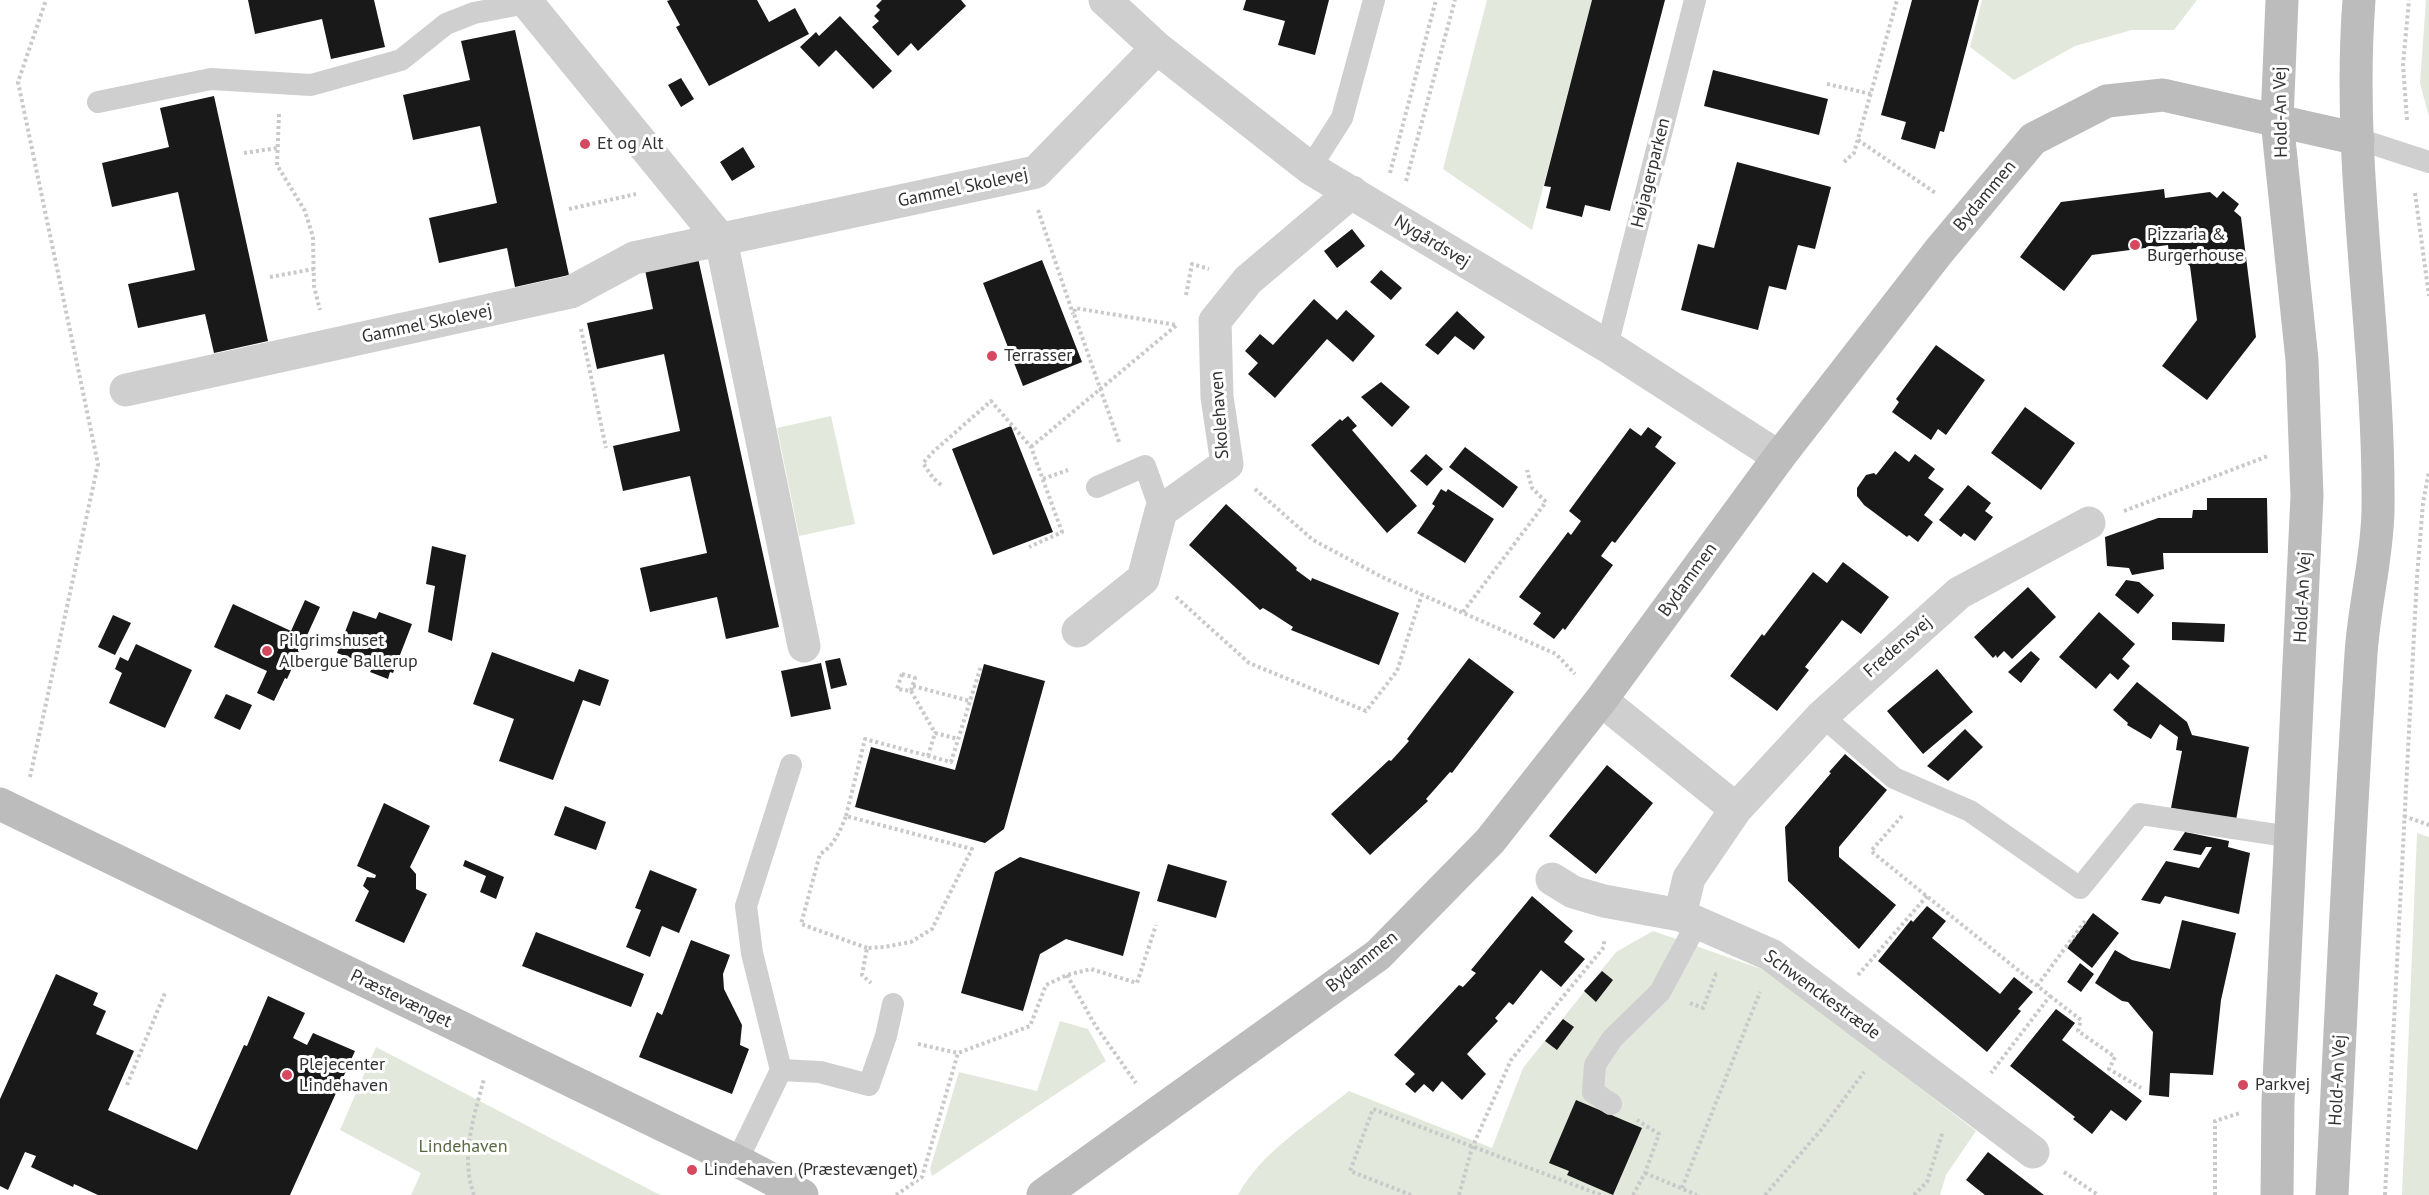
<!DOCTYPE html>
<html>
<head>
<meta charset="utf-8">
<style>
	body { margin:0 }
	canvas { display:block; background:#fff }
</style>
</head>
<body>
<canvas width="2429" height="1195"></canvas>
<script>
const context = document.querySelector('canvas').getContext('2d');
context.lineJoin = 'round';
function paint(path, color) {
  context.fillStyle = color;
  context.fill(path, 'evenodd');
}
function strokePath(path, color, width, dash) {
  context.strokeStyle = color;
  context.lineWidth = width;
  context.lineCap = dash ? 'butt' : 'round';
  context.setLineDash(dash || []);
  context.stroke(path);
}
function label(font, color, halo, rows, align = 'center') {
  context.font = font + ' "PT Sans",sans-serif';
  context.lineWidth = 6;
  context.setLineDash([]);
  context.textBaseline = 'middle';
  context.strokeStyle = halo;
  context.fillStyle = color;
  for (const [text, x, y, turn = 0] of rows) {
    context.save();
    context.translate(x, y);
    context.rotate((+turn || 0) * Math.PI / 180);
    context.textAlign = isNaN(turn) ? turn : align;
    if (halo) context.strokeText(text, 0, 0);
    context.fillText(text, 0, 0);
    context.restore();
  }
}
paint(new Path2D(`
	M1487 0H1592L1532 230 1443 169Z
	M1982 0H2197L2174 30H2132L2075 46 2014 80 1970 47Z
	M2426 0H2429V117L2420 83Z
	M831 416 855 524 799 536 777 428Z
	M2417 833 2429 837V1195H2402Z
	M1653 931 1770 972 1976 1131 1946 1175 1940 1195H1238C1261 1152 1312 1121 1349 1091L1492 1148 1523 1068 1616 952Z
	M1060 1021 1088 1029 1106 1061 932 1176 930 1169 959 1072 1037 1091Z
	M376 1047 660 1195H411L421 1173 340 1130Z`), '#e3e8dc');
paint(new Path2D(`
	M248 0H374L385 47 331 59 322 19 255 34Z
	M670 0H757L769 22 795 8 809 34 709 86 676 27 680 25 667 1Z
	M882 0H961L966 6 918 51 911 43 898 56 872 27 879 21 874 16 880 10 876 6Z
	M1246 0H1329L1315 55 1278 45 1285 21 1243 10Z
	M1592 0H1665L1610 211 1585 205 1582 217 1546 208 1551 187 1544 186Z
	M1912 0H1979L1944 132 1940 131 1935 149 1901 139 1906 122 1881 115Z
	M840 16 892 71 873 89 836 50 819 67 800 47 816 32 819 36Z
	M515 30 569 275 515 287 507 248 439 263 429 218 497 203 480 126 413 140 403 95 470 80 461 41Z
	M1713 70 1828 99 1819 135 1704 106Z
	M681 78 694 99 681 107 668 85Z
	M214 96 268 341 214 353 205 314 138 328 128 284 195 270 178 192 112 207 102 163 169 147 160 108Z
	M743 147 755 167 732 181 720 162Z
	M1737 162 1831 187 1815 249 1798 245 1786 290 1769 286 1758 330 1681 310 1698 244 1714 248Z
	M2164 189 2165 198 2210 192 2217 198 2223 191 2239 204 2234 211 2241 217 2256 337 2207 400 2162 366 2197 320 2190 266 2174 254H2169L2168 245 2092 255 2064 291 2020 257 2061 202Z
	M1352 229 1365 246 1337 268 1324 251Z
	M698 258 779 627 726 639 717 597 650 612 640 568 707 553 690 476 623 491 613 446 680 431 664 354 597 369 587 323 653 309 645 270Z
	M1042 260 1082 362 1023 386 983 283Z
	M1381 270 1402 288 1391 300 1370 282Z
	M1314 299 1337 320 1346 310 1375 336 1353 362 1327 339 1275 398 1248 374 1258 363 1245 351 1260 334 1273 345Z
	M1457 311 1485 337 1474 350 1455 336 1438 355 1425 345Z
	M1936 345 1985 380 1946 435 1938 429 1931 440 1892 412 1899 402 1896 399Z
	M1381 382 1410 407 1392 427 1361 397Z
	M2025 407 2075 443 2041 490 1991 453Z
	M1348 416 1357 426 1352 430 1417 506 1387 533 1311 445 1340 419 1342 421Z
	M1011 426 1053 532 993 555 952 449Z
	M1648 427 1662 437 1655 447 1676 463 1615 543 1612 541 1601 556 1613 565 1565 630 1563 628 1554 639 1533 624 1541 613 1519 597 1568 532 1571 535 1581 521 1569 511 1630 428 1641 436Z
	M1465 447 1518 487 1503 508 1449 467Z
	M1895 451 1909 462 1915 454 1935 469 1928 478 1944 489 1924 515 1933 522 1918 542 1909 535 1907 537 1864 505 1857 496V488L1866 475 1874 473 1876 475Z
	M1426 454 1443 469 1427 486 1410 471Z
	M1968 485 1991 503 1985 511 1993 517 1975 541 1964 533 1961 537 1939 520Z
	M1441 489 1446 492 1448 489 1494 519 1465 563 1417 533 1435 506 1432 504Z
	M2207 498H2267L2268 553H2163L2164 569 2132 575 2129 568 2107 566 2105 537 2158 518H2192L2193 510H2207Z
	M1226 504 1297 568 1296 570 1311 581 1312 578 1399 613 1379 665 1291 630 1293 627 1273 614 1263 608 1260 610 1189 545Z
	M432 546 466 555 452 641 428 632 435 586 426 584Z
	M1843 562 1889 597 1861 634 1842 620 1805 667 1809 670 1777 711 1730 676 1762 634 1764 636 1813 572 1827 583Z
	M2126 580 2139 582 2154 595 2138 614 2115 595Z
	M2028 587 2056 617 2012 659 2004 651 1997 658 1996 655 1993 658 1974 637Z
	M305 600 320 607 287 679 285 678 274 701 257 693 267 671 214 647 233 604 291 631Z
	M353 611 376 619 379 612 412 624 393 673 390 672 388 679 370 672 373 666 337 653Z
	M2099 612 2135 644 2122 659 2130 666 2118 680 2110 673 2096 689 2059 657Z
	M113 615 131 623 115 655 98 647Z
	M2172 622 2225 624 2224 642 2172 640Z
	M136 644 192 670 165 728 109 703 122 673 115 669 120 657 128 661Z
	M2031 651 2040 659 2021 683 2008 672Z
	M492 652 574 682 579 669 609 680 600 706 583 700 553 780 499 761 514 719 473 704Z
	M840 658 847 685 831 689 825 661Z
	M1469 658 1514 692 1452 773 1450 772 1426 799 1428 801 1370 855 1331 814 1389 760 1391 761 1409 741 1407 739Z
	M821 663 831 709 791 717 781 671Z
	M984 664 1045 681 1004 829 985 843 855 807 871 747 955 770Z
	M1937 669 1973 712 1923 754 1887 711Z
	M2137 682 2187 722 2192 735 2249 747 2236 820 2171 808 2182 751 2176 750 2178 737 2160 724 2151 739 2127 725 2128 723 2113 710Z
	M226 694 252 705 240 730 214 718Z
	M1965 729 1983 747 1948 781 1927 766Z
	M1845 754 1887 790 1839 847V857L1896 905 1859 949 1788 881 1785 827 1831 773 1829 772Z
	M1607 765 1653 803 1596 874 1549 836Z
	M384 803 430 826 410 867 416 874V889L427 894 404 943 355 921 369 891 363 886 367 877 375 878 376 875 357 866Z
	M565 806 606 822 596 850 554 835Z
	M2185 832 2229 841 2228 847 2250 853 2239 914 2165 896 2160 904 2141 900 2166 861 2199 868 2212 847H2206L2201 855 2173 850Z
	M1020 857 1140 892 1123 956 1066 939 1040 954 1023 1011 961 993 995 872Z
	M465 860 504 877 496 899 480 892 486 876 463 866Z
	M1168 864 1227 881 1216 918 1157 901Z
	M650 870 697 889 679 933 662 926 650 957 626 947 641 910 635 908Z
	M1532 896 1573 931 1564 942 1585 959 1561 987 1541 970 1513 1005 1509 1002 1495 1018 1498 1021 1467 1054 1486 1074 1462 1100 1442 1081 1433 1092 1424 1084 1415 1093 1405 1084 1415 1074 1394 1055 1459 985 1463 987 1476 973 1471 970Z
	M1927 906 1946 921 1932 938 2000 994 2014 977 2033 992 2018 1009 2021 1011 1987 1052 1878 961 1911 920 1913 922Z
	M2093 913 2119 933 2092 968 2067 948Z
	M2182 920 2236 933 2221 1000 2213 1075 2170 1073 2169 1097 2149 1095 2153 1032 2128 1002 2122 1001 2095 983 2115 950 2132 960 2170 969Z
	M536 932 644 974 631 1007 522 966Z
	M691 940 730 955 723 974 724 989 742 1025 740 1045 749 1049 732 1094 639 1057 657 1012 662 1015Z
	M2080 963 2094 974 2081 992 2067 982Z
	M1602 971 1613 980 1596 1002 1584 991Z
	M56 974 98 993 93 1005 106 1011 96 1034 134 1051 108 1110 197 1150 244 1045 247 1046 268 996 305 1013 293 1038 307 1045 313 1033 355 1051 290 1195H98L74 1184 73 1187 31 1167 36 1156 25 1152 8 1190 0 1186V1099Z
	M2056 1009 2075 1023 2062 1040 2142 1101 2126 1121 2111 1110 2092 1134 2073 1119 2075 1117 2010 1066Z
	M1563 1019 1574 1027 1557 1050 1545 1041Z
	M1576 1100 1642 1128 1613 1195 1567 1175 1569 1171 1549 1163Z
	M1988 1152 2044 1195H1985L1966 1180Z`), '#191919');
strokePath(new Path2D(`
	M1827 84 1871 94
	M279 114 277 165 305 211 313 237 314 286 320 310
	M2407 120 2403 65 2409 0
	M1858 140 1937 194
	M244 153 277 148
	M1844 162 1854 153 1897 0
	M1390 173 1436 0
	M1406 181 1455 0
	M2415 193 2429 296
	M569 209 636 194
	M1038 210 1073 314
	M270 277 314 269
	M1186 295 1192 264 1209 269
	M581 329 606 448
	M1119 442 1074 314 1075 308 1176 325
	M1031 447 1178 324
	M1043 479 1068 470
	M941 485 933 478 923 463 933 452 991 401 1031 447 1062 532 1029 547
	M1255 489 1313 540 1382 577 1556 654 1575 674
	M2124 511 2268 456
	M1176 597 1249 663 1366 711 1397 671 1422 594
	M1463 612 1546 502 1532 488 1527 470
	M902 674 915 678 911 691 897 689Z
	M913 686 970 701
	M911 691 935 733
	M928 756 935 733 958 739
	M30 777 98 464 18 82 46 0
	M846 816 865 739 951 762 981 666
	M1902 816 1871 851 2050 996 1991 1073
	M2404 816 2429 825
	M867 948 801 924 820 854C834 846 840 831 846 816L972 849 932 929 911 942 884 947 867 948 862 975 871 983
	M1067 975 1095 1025 1136 1083
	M1858 975 1927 896
	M2037 986 2085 921
	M2050 996 2081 1020 2078 1031 2115 1057 2109 1069 2141 1088
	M1690 1003 1703 1008 1716 974H1717
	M918 1044 958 1053
	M127 1085 165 993
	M2064 1172 2098 1195
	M1645 1173 1697 1195
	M1682 1188 1760 992
	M474 1195C460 1157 474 1116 484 1079
	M896 1195 922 1177 958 1053 1030 1026 1046 985 1067 975 1091 969 1137 983 1156 925
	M1411 1195 1350 1171 1373 1109 1601 1195
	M1459 1195 1472 1148 1511 1060 1604 947V939
	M1633 1195 1645 1173 1659 1134 1637 1120
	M1765 1195 1821 1130 1864 1072
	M1914 1195 1927 1182 1943 1131
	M2215 1195V1121L2240 1113
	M2385 1195 2417 577 2423 503 2429 471`), '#c9c9c9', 4, [3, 3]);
strokePath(new Path2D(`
	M98 102 211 79 311 85 401 60 446 24 474 13 527 3
	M2358 139 2429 162
	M1310 168 1342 118 1374 0
	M1607 346 1695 0
	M1097 487 1145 466 1161 511
	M1822 716 1894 778 1970 811 2080 888 2140 814 2291 837
	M781 1070 820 1072 869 1085 886 1036 893 1004
	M1611 1104 1593 1092 1595 1065 1612 1039 1660 992 1697 923
	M737 1161 781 1070 752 953 746 906 791 765`), '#cfcfcf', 22);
strokePath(new Path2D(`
	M525 0 721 240 804 646
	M1105 0 1157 48 1310 168 1607 346 1779 457
	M126 390 571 292 634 258 1036 172 1157 48
	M1078 631 1143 579 1161 511 1227 464 1217 397 1215 321 1248 280 1352 192
	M1601 700 1736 809
	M1552 879 1573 892 1604 901 1680 915 1771 955 2033 1152
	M1680 915 1689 878 1736 809 1822 716 1959 593 2089 523`), '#cfcfcf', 33);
strokePath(new Path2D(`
	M0 804 747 1166 802 1195
	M1043 1195 1378 955 1490 841 1601 700 1779 457 1939 251 2033 139 2107 101 2163 95 2358 139
	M2277 1195 2278 1101 2307 496 2302 360 2277 120 2282 0
	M2332 1195C2341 1015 2349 834 2361 654 2364 606 2377 559 2378 511 2380 340 2346 170 2359 0`), '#bcbcbc', 33);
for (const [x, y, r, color] of [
	[585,144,6,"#d64760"],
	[2135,245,6,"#d64760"],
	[992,356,6,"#d64760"],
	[267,651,6,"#d64760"],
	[287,1075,6,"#d64760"],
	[2243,1085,6,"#d64760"],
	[692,1170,6,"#d64760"]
]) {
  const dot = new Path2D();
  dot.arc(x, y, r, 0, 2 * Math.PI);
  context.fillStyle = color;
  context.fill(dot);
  strokePath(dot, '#fff', 2);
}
label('18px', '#323232', '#fff', [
	["Hold-An Vej",2281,112,-91],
	["Højagerparken",1651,173,-76],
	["Gammel Skolevej",963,188,-12],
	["Bydammen",1985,196,-50],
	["Nygårdsvej",1432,242,31],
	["Gammel Skolevej",427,324,-12],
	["Skolehaven",1220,415,-94],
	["Bydammen",1688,580,-54],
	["Hold-An Vej",2303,597,-87],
	["Fredensvej",1898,647,-41],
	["Bydammen",1362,962,-39],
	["Schwenckestræde",1822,995,36],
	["Præstevænget",401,999,26],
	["Hold-An Vej",2338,1080,-87]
]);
label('18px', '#323232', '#fff', [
	["Et og Alt",597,144],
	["Pizzaria &",2147,235],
	["Burgerhouse",2147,256],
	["Terrasser",1004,356],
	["Pilgrimshuset",279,641],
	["Albergue Ballerup",279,662],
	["Plejecenter",299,1065],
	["Lindehaven",299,1086],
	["Parkvej",2255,1085],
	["Lindehaven (Præstevænget)",704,1170]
], 'left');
label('18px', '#596a42', '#fff', [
	["Lindehaven",463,1147]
]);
</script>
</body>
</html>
